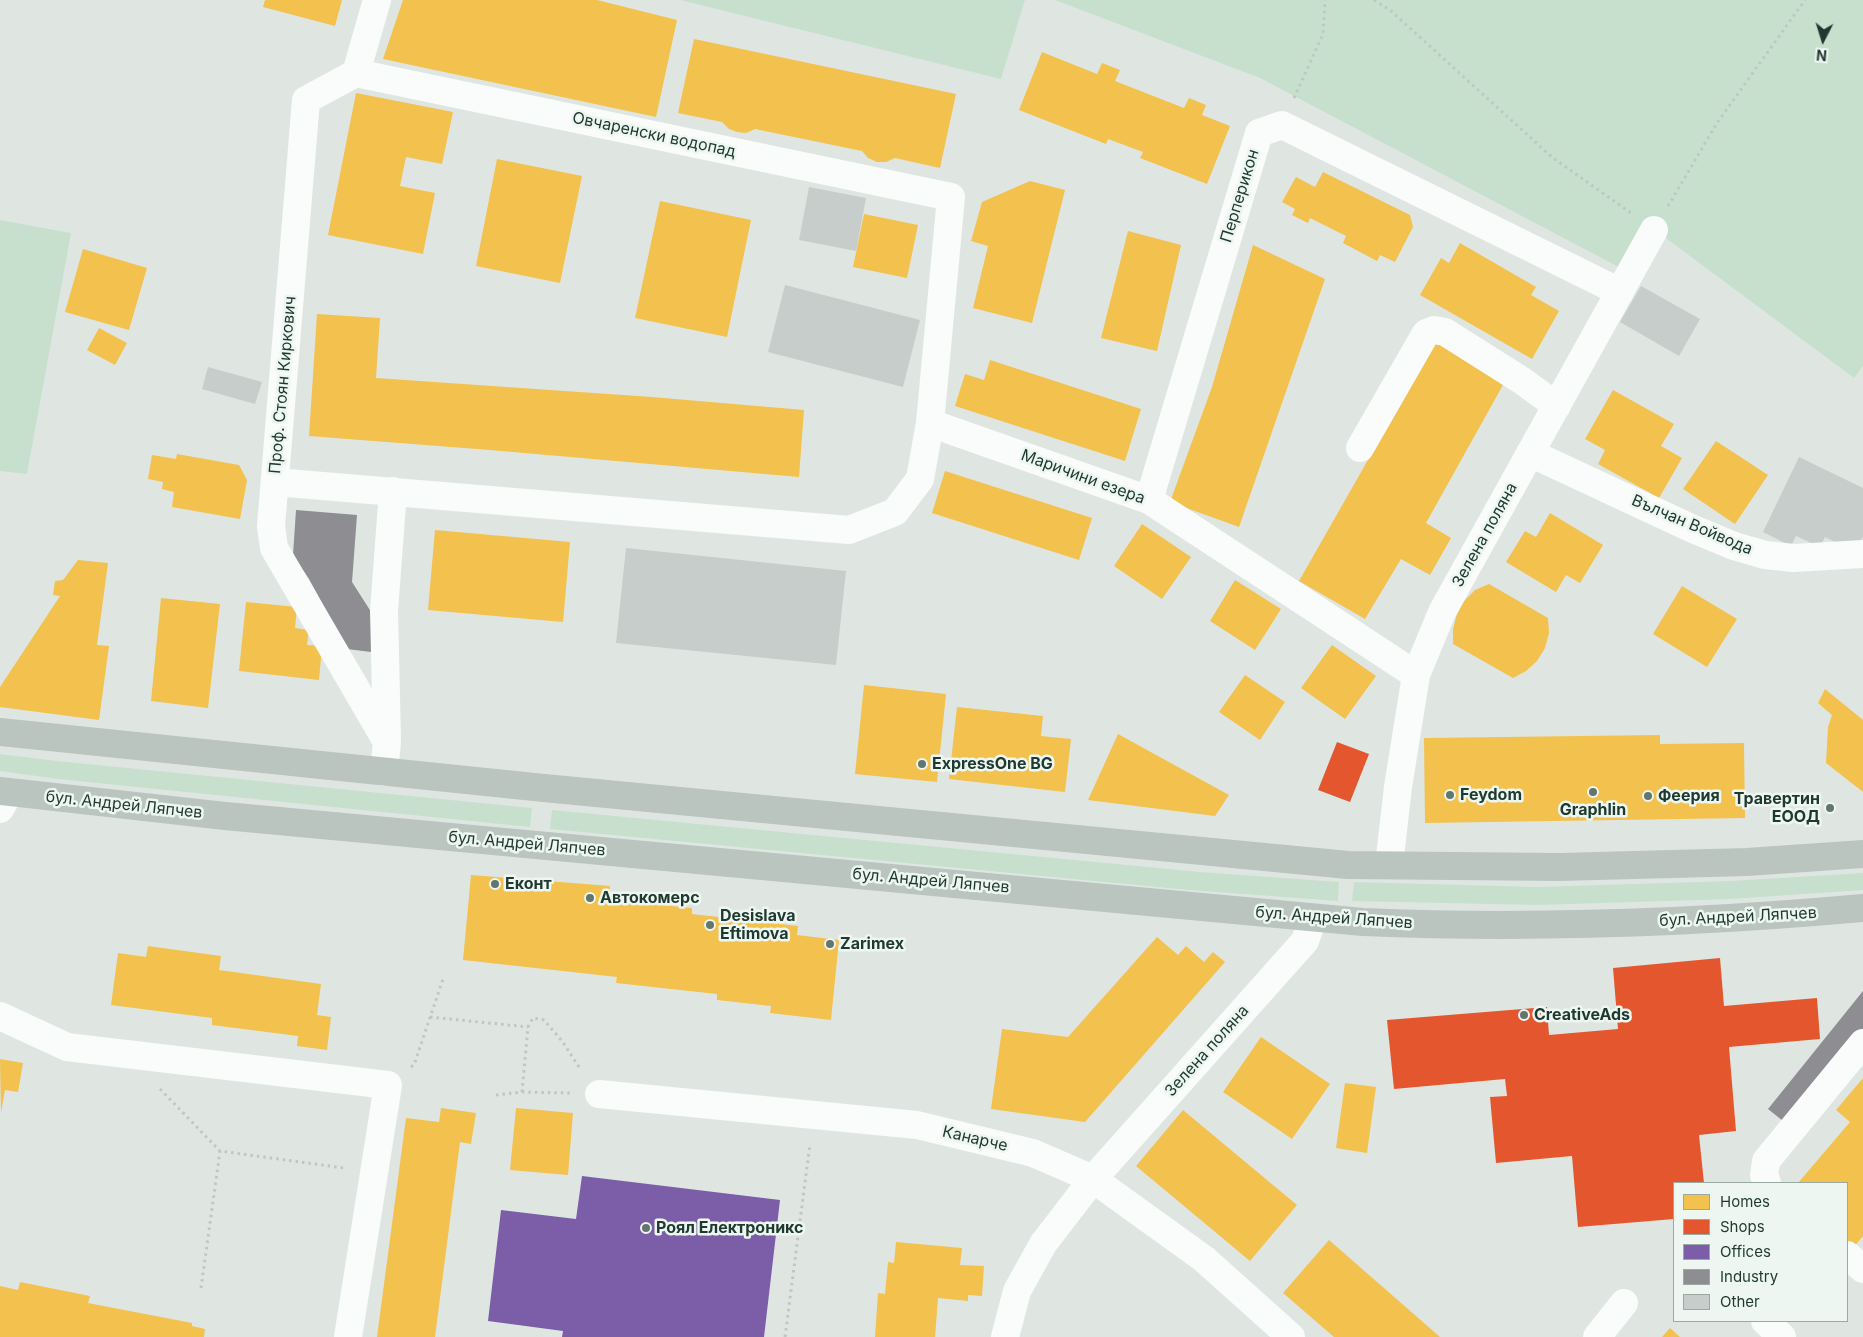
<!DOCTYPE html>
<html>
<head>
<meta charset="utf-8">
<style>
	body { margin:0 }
	#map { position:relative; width:1863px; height:1337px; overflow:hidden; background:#dfe6e2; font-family:Inter,sans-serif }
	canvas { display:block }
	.legend { position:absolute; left:1673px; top:1182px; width:175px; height:140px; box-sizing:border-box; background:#edf6f1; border:1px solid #9aaaa3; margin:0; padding:6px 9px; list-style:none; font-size:15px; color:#1e392f }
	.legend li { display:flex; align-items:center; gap:10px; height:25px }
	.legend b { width:25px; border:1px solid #9aaaa3 }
	.north { position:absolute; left:1798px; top:15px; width:50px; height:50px; -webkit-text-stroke:4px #edf6f1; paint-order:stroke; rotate:185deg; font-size:14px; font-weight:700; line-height:20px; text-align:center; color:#1e392f }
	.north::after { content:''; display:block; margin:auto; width:18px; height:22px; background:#1e392f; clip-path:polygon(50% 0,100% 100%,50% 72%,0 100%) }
</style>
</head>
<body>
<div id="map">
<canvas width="1863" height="1337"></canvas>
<ul class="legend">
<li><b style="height:14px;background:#f2c14e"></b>Homes</li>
<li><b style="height:14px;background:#e4572e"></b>Shops</li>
<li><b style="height:14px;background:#7b5ea7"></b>Offices</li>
<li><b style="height:14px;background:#8d8d92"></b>Industry</li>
<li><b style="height:14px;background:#c7cdca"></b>Other</li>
</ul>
<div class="north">N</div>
</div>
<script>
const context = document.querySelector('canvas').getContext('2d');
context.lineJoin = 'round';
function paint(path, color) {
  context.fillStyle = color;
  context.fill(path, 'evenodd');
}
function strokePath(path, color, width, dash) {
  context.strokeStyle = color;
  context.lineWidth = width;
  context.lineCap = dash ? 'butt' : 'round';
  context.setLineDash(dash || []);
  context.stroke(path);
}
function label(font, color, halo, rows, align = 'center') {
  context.font = font + ' Inter,sans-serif';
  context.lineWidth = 5;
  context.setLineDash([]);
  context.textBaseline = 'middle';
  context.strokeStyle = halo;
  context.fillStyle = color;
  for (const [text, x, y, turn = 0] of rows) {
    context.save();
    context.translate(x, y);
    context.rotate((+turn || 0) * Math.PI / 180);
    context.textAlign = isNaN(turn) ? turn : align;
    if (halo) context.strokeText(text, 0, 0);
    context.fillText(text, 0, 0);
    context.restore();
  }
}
paint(new Path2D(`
	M680 0H1025L1001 79Z
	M1055 0H1863V366L1854 378 1655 230 1630 273 1260 78Z
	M0 220 71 233 27 474 0 471Z
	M0 754 57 761 532 808 530 827 58 779 0 771Z
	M552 810 1200 872 1339 882 1338 901 1189 890 550 829Z
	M1863 873V890L1731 899 1537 905 1352 901 1354 882 1537 887 1730 881Z`), '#c7e0cd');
paint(new Path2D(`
	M265 0H342L335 26 263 7Z
	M403 0H597L677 20 656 117 383 59Z
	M694 39 956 94 940 168 895 158 886 162H877L868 158 862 151 755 129 746 133 737 132 729 129 722 122 678 113Z
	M1042 52 1097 74 1102 63 1120 70 1115 81 1184 108 1189 98 1206 105 1202 115 1230 126 1207 184 1140 158 1143 152 1108 139 1106 144 1019 110Z
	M356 93 453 112 442 164 406 157 400 186 435 193 423 254 328 235Z
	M497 159 582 176 560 283 476 266Z
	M1323 172 1410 215 1413 227 1395 262 1380 255 1377 261 1343 243 1346 236 1310 218 1308 223 1292 215 1295 209 1282 202 1296 177 1315 187Z
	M1030 181 1065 190 1032 323 973 308 988 246 971 241 982 202Z
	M660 201 751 220 727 337 635 318Z
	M864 214 918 225 907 278 853 267Z
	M1128 231 1181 245 1157 351 1101 338Z
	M1460 243 1536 287 1531 295 1559 311 1532 359 1420 295 1441 258 1449 263Z
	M1253 245 1325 279 1239 527 1170 502 1212 387Z
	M83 249 147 268 129 330 65 312Z
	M317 314 380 318 376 378 652 397 804 410 799 477 490 450 309 436Z
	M99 328 127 343 115 365 87 350Z
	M1438 337 1508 376 1426 523 1451 538 1430 575 1401 559 1365 619 1299 581Z
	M990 360 1141 409 1125 461 955 406 965 374 984 380Z
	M1613 390 1674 424 1661 446 1682 458 1659 498 1598 464 1605 450 1585 439Z
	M1716 441 1768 475 1735 524 1683 489Z
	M177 454 239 465 247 480 240 519 172 507 174 492 162 489 163 482 148 479 152 455 176 459Z
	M945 471 1092 518 1079 560 932 513Z
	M1550 513 1603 545 1580 583 1566 575 1556 592 1506 562 1525 531 1536 537Z
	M1142 524 1191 557 1162 599 1114 566Z
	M435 530 570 542 563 622 428 610Z
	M78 560 108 563 97 645 109 646 99 720 0 707V687L60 596 53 595 55 581 63 580Z
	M1235 580 1281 609 1255 650 1210 621Z
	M1489 584 1548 618 1549 633 1545 648 1537 661 1526 671 1513 678 1453 644V629L1457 614 1464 601 1475 590Z
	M1682 586 1737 619 1707 667 1653 634Z
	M161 598 220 604 208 708 151 701Z
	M246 602 297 607 295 628 309 630 307 645 322 646 319 680 239 671Z
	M1332 645 1376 676 1345 719 1301 688Z
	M1245 675 1285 702 1260 740 1219 712Z
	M864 685 946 694 937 782 855 774Z
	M1825 689 1863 720V792L1826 763 1828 727 1832 715 1818 703Z
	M957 707 1043 716 1041 736 1071 739 1065 792 949 779Z
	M1118 734 1229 795 1215 816 1088 800Z
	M1660 735V744L1744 743 1745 818 1425 823 1424 738Z
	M471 875 610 886 609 900 692 908V914L798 926 797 935 839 940 831 1020 770 1013 771 1006 717 1000V994L616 983 617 977 463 960Z
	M1157 937 1178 955 1186 946 1204 962 1213 952 1225 962 1085 1122 991 1109 1002 1029 1068 1037Z
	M148 946 221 956 219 970 321 984 317 1015 331 1017 327 1050 297 1046 298 1036 212 1025V1018L111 1005 118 953 146 957Z
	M1261 1037 1330 1084 1292 1139 1223 1092Z
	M0 1059 23 1063 18 1092 5 1090 1 1113Z
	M1863 1078V1236L1853 1248 1847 1242V1183H1798L1850 1122 1836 1110Z
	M1345 1083 1376 1087 1367 1153 1336 1148Z
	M441 1108 476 1113 471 1144 460 1142 435 1337H377L406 1118 439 1122Z
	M516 1108 573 1113 568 1175 510 1170Z
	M1183 1110 1297 1205 1250 1261 1136 1166Z
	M1329 1240 1440 1337H1334L1283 1293Z
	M896 1242 962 1248 960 1265 984 1266 982 1296 968 1295V1301L938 1298 935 1337H875L878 1293 885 1294 888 1262 894 1263Z
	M20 1282 90 1296 88 1303 192 1323V1326L205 1329 204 1337H0V1286L18 1290Z
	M1670 1328 1680 1337H1662Z`), '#f2c14e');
paint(new Path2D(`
	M1337 742 1369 754 1350 802 1318 790Z
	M1720 958 1724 1006 1817 998 1820 1039 1729 1047 1736 1131 1699 1135 1704 1183H1674V1219L1578 1227 1572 1156 1496 1163 1490 1097 1507 1096 1505 1079 1394 1089 1387 1020 1547 1007 1549 1035 1618 1029 1613 968Z`), '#e4572e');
paint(new Path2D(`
	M582 1176 780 1200 764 1337H562L563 1331 488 1321 501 1210 576 1219Z`), '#7b5ea7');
paint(new Path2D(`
	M296 510 357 515 352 582 375 618 371 652 347 649 309 579 293 555Z
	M1863 991V1032L1788 1125 1768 1109Z`), '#8d8d92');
paint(new Path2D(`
	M809 187 866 198 856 251 799 240Z
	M785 285 920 320 903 387 768 352Z
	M1641 286 1700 319 1679 356 1620 322Z
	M208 367 262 382 255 404 202 389Z
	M1799 457 1863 488V536L1855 552 1825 537 1820 547 1796 536 1791 546 1763 532Z
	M626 548 846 571 836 665 616 643Z`), '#c7cdca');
strokePath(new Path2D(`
	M1374 0 1390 10 1553 158 1631 213
	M1294 98 1323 34 1325 0
	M1668 206 1717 123 1805 0
	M430 1017 528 1027
	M411 1067 414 1065 443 979
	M160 1089 220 1151
	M522 1092 528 1027 533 1018 544 1020 562 1041 581 1070
	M496 1095 522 1092 570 1093
	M201 1288 220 1151 344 1168
	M785 1337 810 1144`), '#bec7c4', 3, [2.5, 4]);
strokePath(new Path2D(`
	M377 0 356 73 306 100 271 526 274 548 387 742 384 772
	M930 423 1149 500 1416 675
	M1360 448 1426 333 1434 330 1445 332 1521 380 1557 406
	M1530 453 1693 529 1734 546 1765 555 1794 558 1863 554
	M275 482 849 530 895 512 920 479 930 423 951 197 356 73
	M1149 500 1259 133 1282 125 1620 292
	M387 739 384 611 393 491
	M0 809 10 792
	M1389 865 1398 787 1416 675 1442 612 1654 230
	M0 1016 67 1047 388 1085 348 1337
	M599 1094 917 1125 1033 1153 1093 1179 1204 1259 1291 1337
	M1767 1183 1764 1175 1766 1161 1863 1043
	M1847 1255 1863 1269
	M1765 1321 1782 1337
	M1005 1337 1017 1291 1043 1244 1093 1179 1305 941 1313 918
	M1597 1337 1624 1303`), '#fafbfb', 28);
strokePath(new Path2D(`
	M0 732 544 788 1348 865 1560 867 1747 862 1863 854
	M0 791 225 816 1363 922C1529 929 1697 923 1863 908`), '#bac5c0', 28);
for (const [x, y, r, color] of [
	[922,764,5,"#62766e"],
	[1593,792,5,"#62766e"],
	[1450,795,5,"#62766e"],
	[1648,796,5,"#62766e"],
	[1830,808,5,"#62766e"],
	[495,884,5,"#62766e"],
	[590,898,5,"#62766e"],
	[710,925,5,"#62766e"],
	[830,944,5,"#62766e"],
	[1524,1015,5,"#62766e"],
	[646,1228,5,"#62766e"]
]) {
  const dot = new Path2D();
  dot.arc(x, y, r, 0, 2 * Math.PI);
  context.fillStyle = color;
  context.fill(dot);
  strokePath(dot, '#edf6f1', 2);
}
label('16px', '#1e392f', '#edf6f1', [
	["Овчаренски водопад",654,135,12],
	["Перперикон",1240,196,-73],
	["Проф. Стоян Киркович",283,385,-85],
	["Маричини езера",1083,477,20],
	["Вълчан Войвода",1692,525,23],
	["Зелена поляна",1485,535,-61],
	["бул. Андрей Ляпчев",124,805,6],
	["бул. Андрей Ляпчев",527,844,5],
	["бул. Андрей Ляпчев",931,881,5],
	["бул. Андрей Ляпчев",1738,917,-3],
	["бул. Андрей Ляпчев",1334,918,4],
	["Зелена поляна",1207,1051,-48],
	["Канарче",975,1139,13]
]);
label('bold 16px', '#1e392f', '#edf6f1', [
	["ExpressOne BG",932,764],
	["Feydom",1460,795],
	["Феерия",1658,796],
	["Травертин",1820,799,"right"],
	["ЕООД",1820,817,"right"],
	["Graphlin",1593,810,"center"],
	["Еконт",505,884],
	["Автокомерс",600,898],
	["Desislava",720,916],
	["Eftimova",720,934],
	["Zarimex",840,944],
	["CreativeAds",1534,1015],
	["Роял Електроникс",656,1228]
], 'left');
</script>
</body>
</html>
